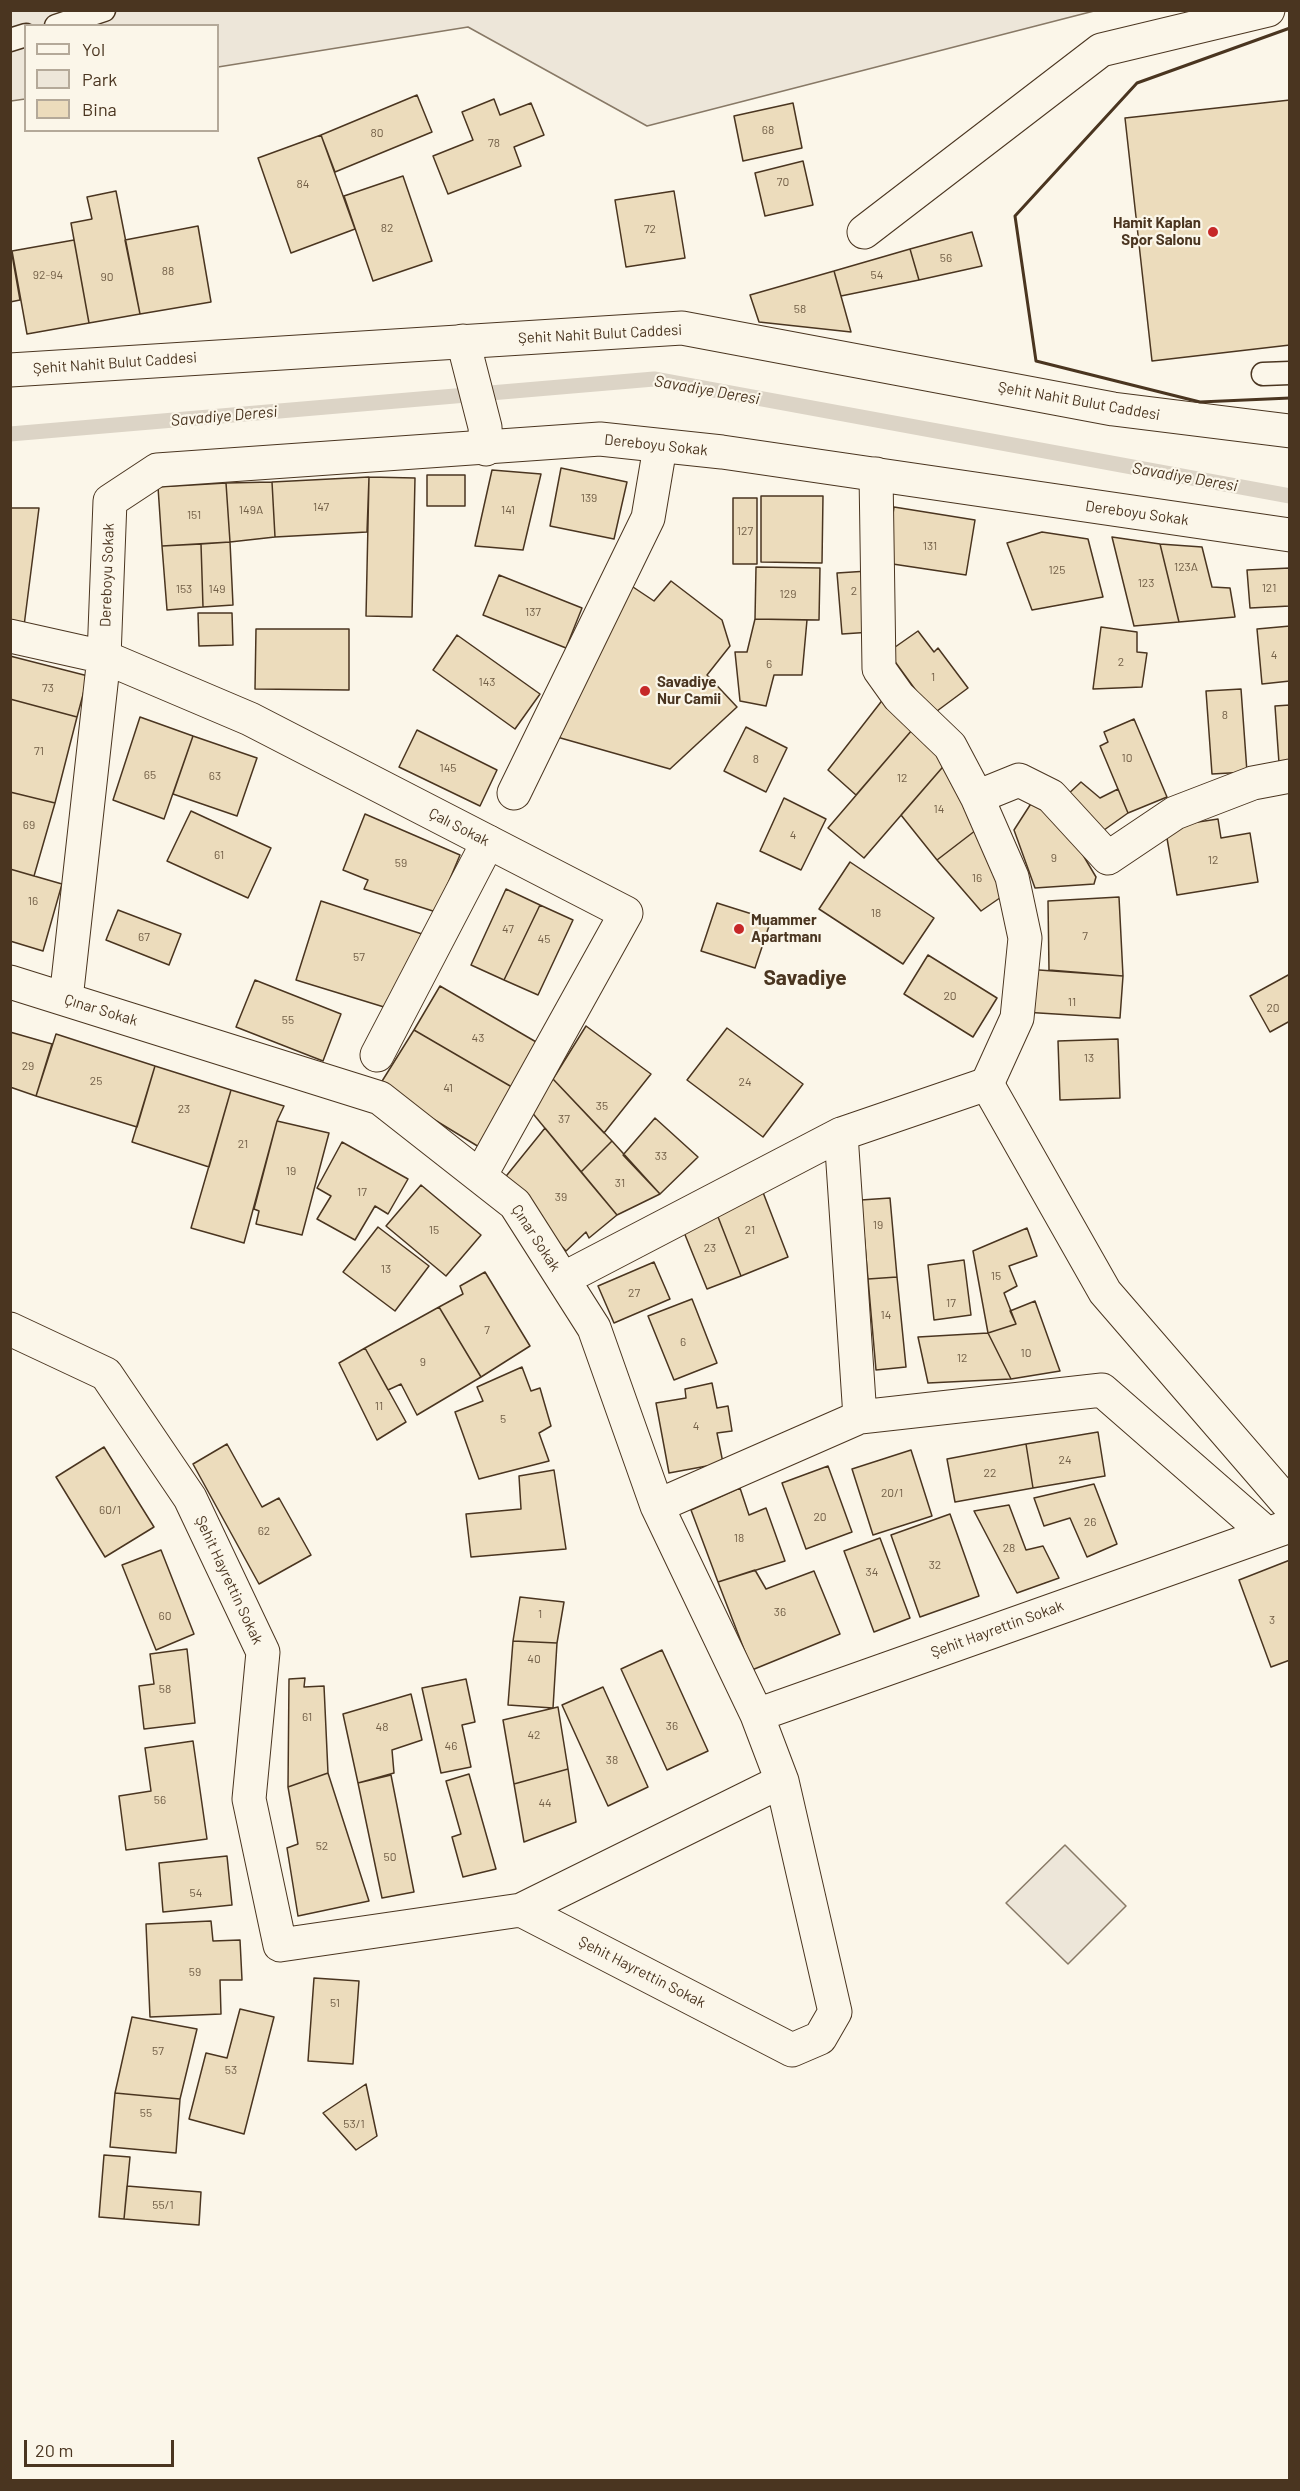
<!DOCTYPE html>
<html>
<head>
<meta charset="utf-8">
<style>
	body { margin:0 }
	#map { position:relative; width:1300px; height:2491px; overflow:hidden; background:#fbf6e9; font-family:Barlow,sans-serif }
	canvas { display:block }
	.frame { position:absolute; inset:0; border:12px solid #4a3520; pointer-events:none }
	.legend { position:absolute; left:24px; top:24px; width:195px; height:108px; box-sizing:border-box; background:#fbf6e9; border:2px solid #b4a999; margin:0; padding:8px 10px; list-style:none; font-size:18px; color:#4a3520 }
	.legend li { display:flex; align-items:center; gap:12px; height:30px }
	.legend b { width:30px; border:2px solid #b4a999 }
	.scale { position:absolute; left:24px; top:2440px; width:150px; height:27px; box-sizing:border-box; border:3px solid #4a3520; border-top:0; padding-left:8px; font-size:18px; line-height:21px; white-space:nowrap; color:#4a3520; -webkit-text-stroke:4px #fbf6e9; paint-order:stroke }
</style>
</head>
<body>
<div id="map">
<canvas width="1300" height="2491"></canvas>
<div class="frame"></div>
<ul class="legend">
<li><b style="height:8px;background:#fbf6e9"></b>Yol</li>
<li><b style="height:16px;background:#ede6d9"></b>Park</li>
<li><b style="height:16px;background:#ecdcbc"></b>Bina</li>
</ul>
<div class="scale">20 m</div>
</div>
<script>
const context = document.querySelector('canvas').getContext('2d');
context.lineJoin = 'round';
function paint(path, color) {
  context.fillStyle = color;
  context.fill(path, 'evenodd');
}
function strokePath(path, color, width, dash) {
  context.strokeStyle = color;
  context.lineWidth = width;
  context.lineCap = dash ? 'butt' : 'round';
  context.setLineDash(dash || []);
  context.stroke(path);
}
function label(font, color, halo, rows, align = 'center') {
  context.font = font + ' Barlow,sans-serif';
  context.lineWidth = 4.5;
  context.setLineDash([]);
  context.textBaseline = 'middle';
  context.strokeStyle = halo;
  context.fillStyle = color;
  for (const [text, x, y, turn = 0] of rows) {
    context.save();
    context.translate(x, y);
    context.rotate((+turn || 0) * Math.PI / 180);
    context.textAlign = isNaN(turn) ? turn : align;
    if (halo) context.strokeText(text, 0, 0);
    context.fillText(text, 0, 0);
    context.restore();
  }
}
const green = new Path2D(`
	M11 11H1094L647 126 468 27 218 67V26H26L25 99 11 101Z
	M1065 1845 1126 1906 1068 1964 1006 1903Z`);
paint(green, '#ede6d9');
strokePath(green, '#887966', 1.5);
strokePath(new Path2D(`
	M10 434 654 379 1290 496`), '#dcd4c6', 15);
const building = new Path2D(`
	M417 95 432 132 335 172 321 135Z
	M494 99 500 115 531 103 544 135 514 147 521 166 448 194 433 156 473 140 462 112Z
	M1290 100V345L1152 361 1125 118Z
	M793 103 802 148 743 161 734 116Z
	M321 135 355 229 291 253 258 158Z
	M803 161 813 205 765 216 755 173Z
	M403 176 432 261 373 281 344 196Z
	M116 191 140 314 89 323 71 223 92 219 87 197Z
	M674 191 685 258 626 267 615 200Z
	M198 226 211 302 140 314 125 240Z
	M972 232 982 266 919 280 910 249Z
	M74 240 89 323 27 334 12 251Z
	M10 243 20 300 10 302Z
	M910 249 919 280 841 296 834 271Z
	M834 271 851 332 759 322 750 295Z
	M561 468 627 482 614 539 550 526Z
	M492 470 541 474 523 550 475 546Z
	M427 475H465V506H427Z
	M369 477 415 478 412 617 366 616Z
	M369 477 367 532 275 537 272 482Z
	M272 482 275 537 230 542 226 483Z
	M226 483 230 542 162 546 158 487Z
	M761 496H823L822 563 761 562Z
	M733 498H757V564H733Z
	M894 507 975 520 966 575 886 563Z
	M10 508H39L24 626 10 623Z
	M1042 532 1088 539 1103 597 1032 610 1007 543Z
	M1112 537 1160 544 1179 622 1134 626Z
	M230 542 233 605 203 607 201 544Z
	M201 544 203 607 167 610 162 546Z
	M1160 544 1202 547 1212 587 1230 588 1235 617 1179 622Z
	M756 567 820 568 819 620 755 619Z
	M1290 568V606L1250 608 1247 570Z
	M868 571 872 632 842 634 837 573Z
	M499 575 582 608 566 648 483 615Z
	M624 581 654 601 671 581 722 620 730 646 707 675 737 707 670 769 557 737Z
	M198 613H232L233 645 199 646Z
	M755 619 807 620 802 675H774L766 706 740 701 735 652H747Z
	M1290 626V681L1262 684 1257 629Z
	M1101 627 1137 632V652L1147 653 1142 687 1093 689Z
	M256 629H349V690L255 689Z
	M918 631 934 652 938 648 968 688 933 714 888 652Z
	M457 635 540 694 515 729 433 670Z
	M10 656 88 676 77 717 10 699Z
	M1241 689 1247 772 1212 774 1206 691Z
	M884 698 912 730 856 795 828 770Z
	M10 699 77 717 55 803 10 792Z
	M1290 705V762L1279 763 1275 706Z
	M140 717 193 736 164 819 113 800Z
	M1134 719 1167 797 1128 813 1100 746 1108 742 1104 732Z
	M746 727 787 748 766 792 724 771Z
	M417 730 497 770 480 806 399 767Z
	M912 730 948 761 864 858 828 828Z
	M193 736 257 758 237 816 173 794Z
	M948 761 980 827 937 860 901 815Z
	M1081 782 1100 798 1118 789 1128 813 1097 835 1065 797Z
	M10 792 55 803 34 876 10 869Z
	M784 798 826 819 801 870 760 851Z
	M1051 801 1096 877 1094 884 1035 888 1014 830 1032 802Z
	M191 811 271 848 248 898 167 861Z
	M365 814 460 855 436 912 364 889 368 880 343 870Z
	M1218 819 1221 838 1250 833 1258 882 1177 895 1165 827Z
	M980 827 1007 893 981 911 937 860Z
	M850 862 934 918 903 964 819 909Z
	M10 869 62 884 43 951 10 941Z
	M506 889 540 905 504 980 471 965Z
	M1119 897 1123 976 1049 970 1048 901Z
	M321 901 422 934 397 1011 296 980Z
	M717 903 771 920 755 968 701 951Z
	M540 905 573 920 538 995 504 980Z
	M118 910 181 934 169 965 106 940Z
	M928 955 997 998 973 1037 904 994Z
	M1025 969 1123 976 1120 1018 1023 1012Z
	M1290 974V1021L1270 1032 1250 996Z
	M255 980 341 1014 323 1061 236 1027Z
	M440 986 543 1046 517 1090 414 1030Z
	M586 1026 651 1074 604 1133 553 1079Z
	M727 1028 803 1084 763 1137 687 1080Z
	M414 1030 517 1090 484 1150 379 1086Z
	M10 1032 52 1044 36 1096 10 1087Z
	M56 1034 155 1066 137 1127 36 1096Z
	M1118 1039 1120 1098 1060 1100 1058 1041Z
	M155 1066 231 1090 209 1167 132 1142Z
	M553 1079 612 1141 581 1172 530 1110Z
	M231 1090 284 1106 277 1121 244 1243 191 1228Z
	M655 1118 698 1157 660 1194 623 1155Z
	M277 1121 329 1133 302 1235 256 1224 259 1211 254 1209Z
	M545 1128 617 1215 589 1238 586 1232 566 1251 503 1180Z
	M612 1141 660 1194 617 1215 581 1172Z
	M342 1142 408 1179 388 1214 375 1206 355 1240 317 1219 331 1196 317 1188Z
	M759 1182 788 1257 741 1276 713 1204Z
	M421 1185 481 1235 446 1276 386 1226Z
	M890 1198 897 1277 868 1279 861 1200Z
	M713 1204 741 1276 707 1289 679 1220Z
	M378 1227 429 1266 395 1311 343 1272Z
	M1027 1228 1037 1256 1009 1266 1017 1286 1004 1293 1016 1324 988 1333 973 1251Z
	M964 1260 971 1315 934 1320 928 1265Z
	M654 1262 670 1299 614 1323 598 1286Z
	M485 1272 530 1346 481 1377 439 1307 463 1294 460 1286Z
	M897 1277 906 1367 876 1370 868 1279Z
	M692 1299 717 1363 674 1380 648 1316Z
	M1035 1301 1060 1371 1011 1379 988 1333 1016 1324 1010 1311Z
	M439 1307 481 1377 417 1415 401 1384 388 1390 365 1348Z
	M988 1333 1011 1379 928 1383 918 1337Z
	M365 1348 406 1422 377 1440 339 1363Z
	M522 1367 531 1391 540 1388 551 1426 539 1433 549 1461 479 1479 455 1412 483 1401 477 1387Z
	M712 1383 717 1408 728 1406 732 1431 717 1433 723 1463 669 1473 656 1403 686 1398 685 1389Z
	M1098 1432 1105 1476 1033 1488 1026 1444Z
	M227 1444 262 1507 279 1498 311 1555 259 1584 193 1464Z
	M1026 1444 1033 1488 955 1502 947 1459Z
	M104 1447 154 1527 105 1557 56 1477Z
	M911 1450 932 1516 873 1535 852 1469Z
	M828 1466 852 1532 806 1549 782 1483Z
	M554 1470 566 1549 471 1557 466 1514 521 1509 519 1476Z
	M1094 1484 1117 1544 1087 1557 1070 1518 1044 1526 1034 1498Z
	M740 1488 749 1515 766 1508 785 1561 718 1582 691 1510Z
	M1009 1505 1026 1550 1043 1546 1059 1578 1017 1593 974 1511Z
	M950 1514 979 1596 920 1617 891 1535Z
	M880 1538 910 1618 874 1632 844 1551Z
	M161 1550 194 1634 156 1650 122 1565Z
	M1290 1560V1660L1271 1667 1239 1580Z
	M755 1570 766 1589 814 1571 840 1634 752 1670 718 1582Z
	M520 1597 564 1602 557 1643 513 1641Z
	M513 1641 557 1643 553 1708 508 1705Z
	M187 1649 195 1723 144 1729 139 1686 154 1684 150 1654Z
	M662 1650 708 1751 667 1770 621 1669Z
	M305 1678 304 1687 324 1686 328 1773 288 1787 289 1679Z
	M466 1679 475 1722 462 1725 471 1767 441 1773 422 1688Z
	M603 1687 648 1787 608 1806 562 1705Z
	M411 1694 422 1740 392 1750 394 1773 358 1783 343 1714Z
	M558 1707 568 1769 514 1784 503 1720Z
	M193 1741 207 1839 126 1850 119 1796 151 1791 145 1748Z
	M568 1769 576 1822 524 1842 514 1784Z
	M328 1773 369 1901 298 1916 287 1848 298 1844 288 1787Z
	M469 1774 496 1869 463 1877 452 1837 461 1834 446 1781Z
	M391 1775 414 1892 382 1898 358 1783Z
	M227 1856 232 1905 163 1912 159 1863Z
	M211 1921 213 1941 240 1940 242 1980H220L221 2014 150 2017 146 1924Z
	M314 1978 359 1981 353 2064 308 2061Z
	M240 2009 274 2017 244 2134 189 2119 206 2053 227 2058Z
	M132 2017 197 2029 180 2099 115 2093Z
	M366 2084 377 2136 356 2150 323 2113Z
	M115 2093 180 2099 176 2153 110 2147Z
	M104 2155 130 2157 124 2219 99 2217Z
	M127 2186 201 2192 199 2225 124 2219Z`);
paint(building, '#ecdcbc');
strokePath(building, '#4a3520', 1.5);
const service = new Path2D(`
	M56 26 104 10
	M10 40 26 35
	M1263 374 1290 373`);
const pedestrian = new Path2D(`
	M463 341 485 427 486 449
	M876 474 879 669 899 697 950 746 977 797 1012 877 1025 938 1017 1018 987 1084
	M514 793 648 518 660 447
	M977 797 1019 780 1051 796 1108 858 1175 813 1253 783 1290 776
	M377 1055 488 842`);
const minor = new Path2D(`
	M864 232 1101 50 1268 10
	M10 636 104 657 250 719 626 913 480 1176
	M10 982 380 1098 515 1204 594 1328 657 1506 757 1715
	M66 999 104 657 110 501 157 470 600 439 722 452 1290 535
	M563 1279 841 1134
	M10 1329 106 1374 190 1498 263 1652 249 1799 280 1945 521 1910 792 2050 820 2038 835 2012 782 1781 757 1715 1290 1526
	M860 1417 841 1134 987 1084 1105 1292 1290 1506
	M657 1506 860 1417 1102 1390 1267 1534
	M521 1910 782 1781`);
const tertiary = new Path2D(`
	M10 370 682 328 1113 409 1290 431`);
strokePath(service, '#4a3520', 25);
strokePath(pedestrian, '#4a3520', 35);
strokePath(minor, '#4a3520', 35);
strokePath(tertiary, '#4a3520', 35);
strokePath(service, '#fbf6e9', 22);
strokePath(pedestrian, '#fbf6e9', 33);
strokePath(minor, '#fbf6e9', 33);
strokePath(tertiary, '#fbf6e9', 33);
strokePath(new Path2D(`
	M1290 28 1137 83 1015 216 1036 361 1200 402 1290 398`), '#4a3520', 3);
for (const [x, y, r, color] of [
	[1213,232,6,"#c62828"],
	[645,691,6,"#c62828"],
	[739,929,6,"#c62828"]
]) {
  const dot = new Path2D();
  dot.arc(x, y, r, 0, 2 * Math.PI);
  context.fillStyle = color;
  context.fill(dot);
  strokePath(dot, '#fbf6e9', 2);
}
label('12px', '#725f47', null, [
	["68",768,130],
	["80",377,133],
	["78",494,143],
	["70",783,182],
	["84",303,184],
	["82",387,228],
	["72",650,229],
	["56",946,258],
	["88",168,271],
	["92-94",48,275],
	["54",877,275],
	["90",107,277],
	["58",800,309],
	["139",589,498],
	["147",321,507],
	["149A",251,510],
	["141",508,510],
	["151",194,515],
	["127",745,531],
	["131",930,546],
	["123A",1186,567],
	["125",1057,570],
	["123",1146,583],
	["121",1269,588],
	["153",184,589],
	["149",217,589],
	["2",854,591],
	["129",788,594],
	["137",533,612],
	["4",1274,655],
	["2",1121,662],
	["6",769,664],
	["1",933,677],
	["143",487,682],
	["73",48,688],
	["8",1225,715],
	["71",39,751],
	["10",1127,758],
	["8",756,759],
	["145",448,768],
	["65",150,775],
	["63",215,776],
	["12",902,778],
	["14",939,809],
	["69",29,825],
	["4",793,835],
	["61",219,855],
	["9",1054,858],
	["12",1213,860],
	["59",401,863],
	["16",977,878],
	["16",33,901],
	["18",876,913],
	["47",508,929],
	["7",1085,936],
	["67",144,937],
	["45",544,939],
	["57",359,957],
	["20",950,996],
	["11",1072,1002],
	["20",1273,1008],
	["55",288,1020],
	["43",478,1038],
	["13",1089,1058],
	["29",28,1066],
	["25",96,1081],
	["24",745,1082],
	["41",448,1088],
	["35",602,1106],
	["23",184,1109],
	["37",564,1119],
	["21",243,1144],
	["33",661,1156],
	["19",291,1171],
	["31",620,1183],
	["17",362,1192],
	["39",561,1197],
	["19",878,1225],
	["15",434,1230],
	["21",750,1230],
	["23",710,1248],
	["13",386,1269],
	["15",996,1276],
	["27",634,1293],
	["17",951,1303],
	["14",886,1315],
	["7",487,1330],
	["6",683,1342],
	["10",1026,1353],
	["12",962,1358],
	["9",423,1362],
	["11",379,1406],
	["5",503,1419],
	["4",696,1426],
	["24",1065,1460],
	["22",990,1473],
	["20/1",892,1493],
	["60/1",110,1510],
	["20",820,1517],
	["26",1090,1522],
	["62",264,1531],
	["18",739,1538],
	["28",1009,1548],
	["32",935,1565],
	["34",872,1572],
	["36",780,1612],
	["1",540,1614],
	["60",165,1616],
	["3",1272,1620],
	["40",534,1659],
	["58",165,1689],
	["61",307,1717],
	["36",672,1726],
	["48",382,1727],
	["42",534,1735],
	["46",451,1746],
	["38",612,1760],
	["56",160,1800],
	["44",545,1803],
	["52",322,1846],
	["50",390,1857],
	["54",196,1893],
	["59",195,1972],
	["51",335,2003],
	["57",158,2051],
	["53",231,2070],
	["55",146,2113],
	["53/1",354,2124],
	["55/1",163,2205]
]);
label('bold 15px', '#4a3520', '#fbf6e9', [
	["Hamit Kaplan",1201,223,"right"],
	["Spor Salonu",1201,240,"right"],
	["Savadiye",657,682],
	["Nur Camii",657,699],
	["Muammer",751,920],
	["Apartmanı",751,937]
], 'left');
label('15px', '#4a3520', '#fbf6e9', [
	["Şehit Nahit Bulut Caddesi",600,334,-3],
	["Şehit Nahit Bulut Caddesi",115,363,-4],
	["Şehit Nahit Bulut Caddesi",1079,401,10],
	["Dereboyu Sokak",656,445,6],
	["Dereboyu Sokak",1137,513,8],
	["Dereboyu Sokak",107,575,-88],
	["Çalı Sokak",459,827,27],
	["Çınar Sokak",101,1010,17],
	["Çınar Sokak",536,1238,57],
	["Şehit Hayrettin Sokak",229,1580,65],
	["Şehit Hayrettin Sokak",997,1629,-20],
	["Şehit Hayrettin Sokak",642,1972,27]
]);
label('italic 16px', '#4a3520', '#fbf6e9', [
	["Savadiye Deresi",707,390,10],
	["Savadiye Deresi",224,416,-5],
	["Savadiye Deresi",1185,477,10]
]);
label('bold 21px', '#4a3520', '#fbf6e9', [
	["Savadiye",805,978]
]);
</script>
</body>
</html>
